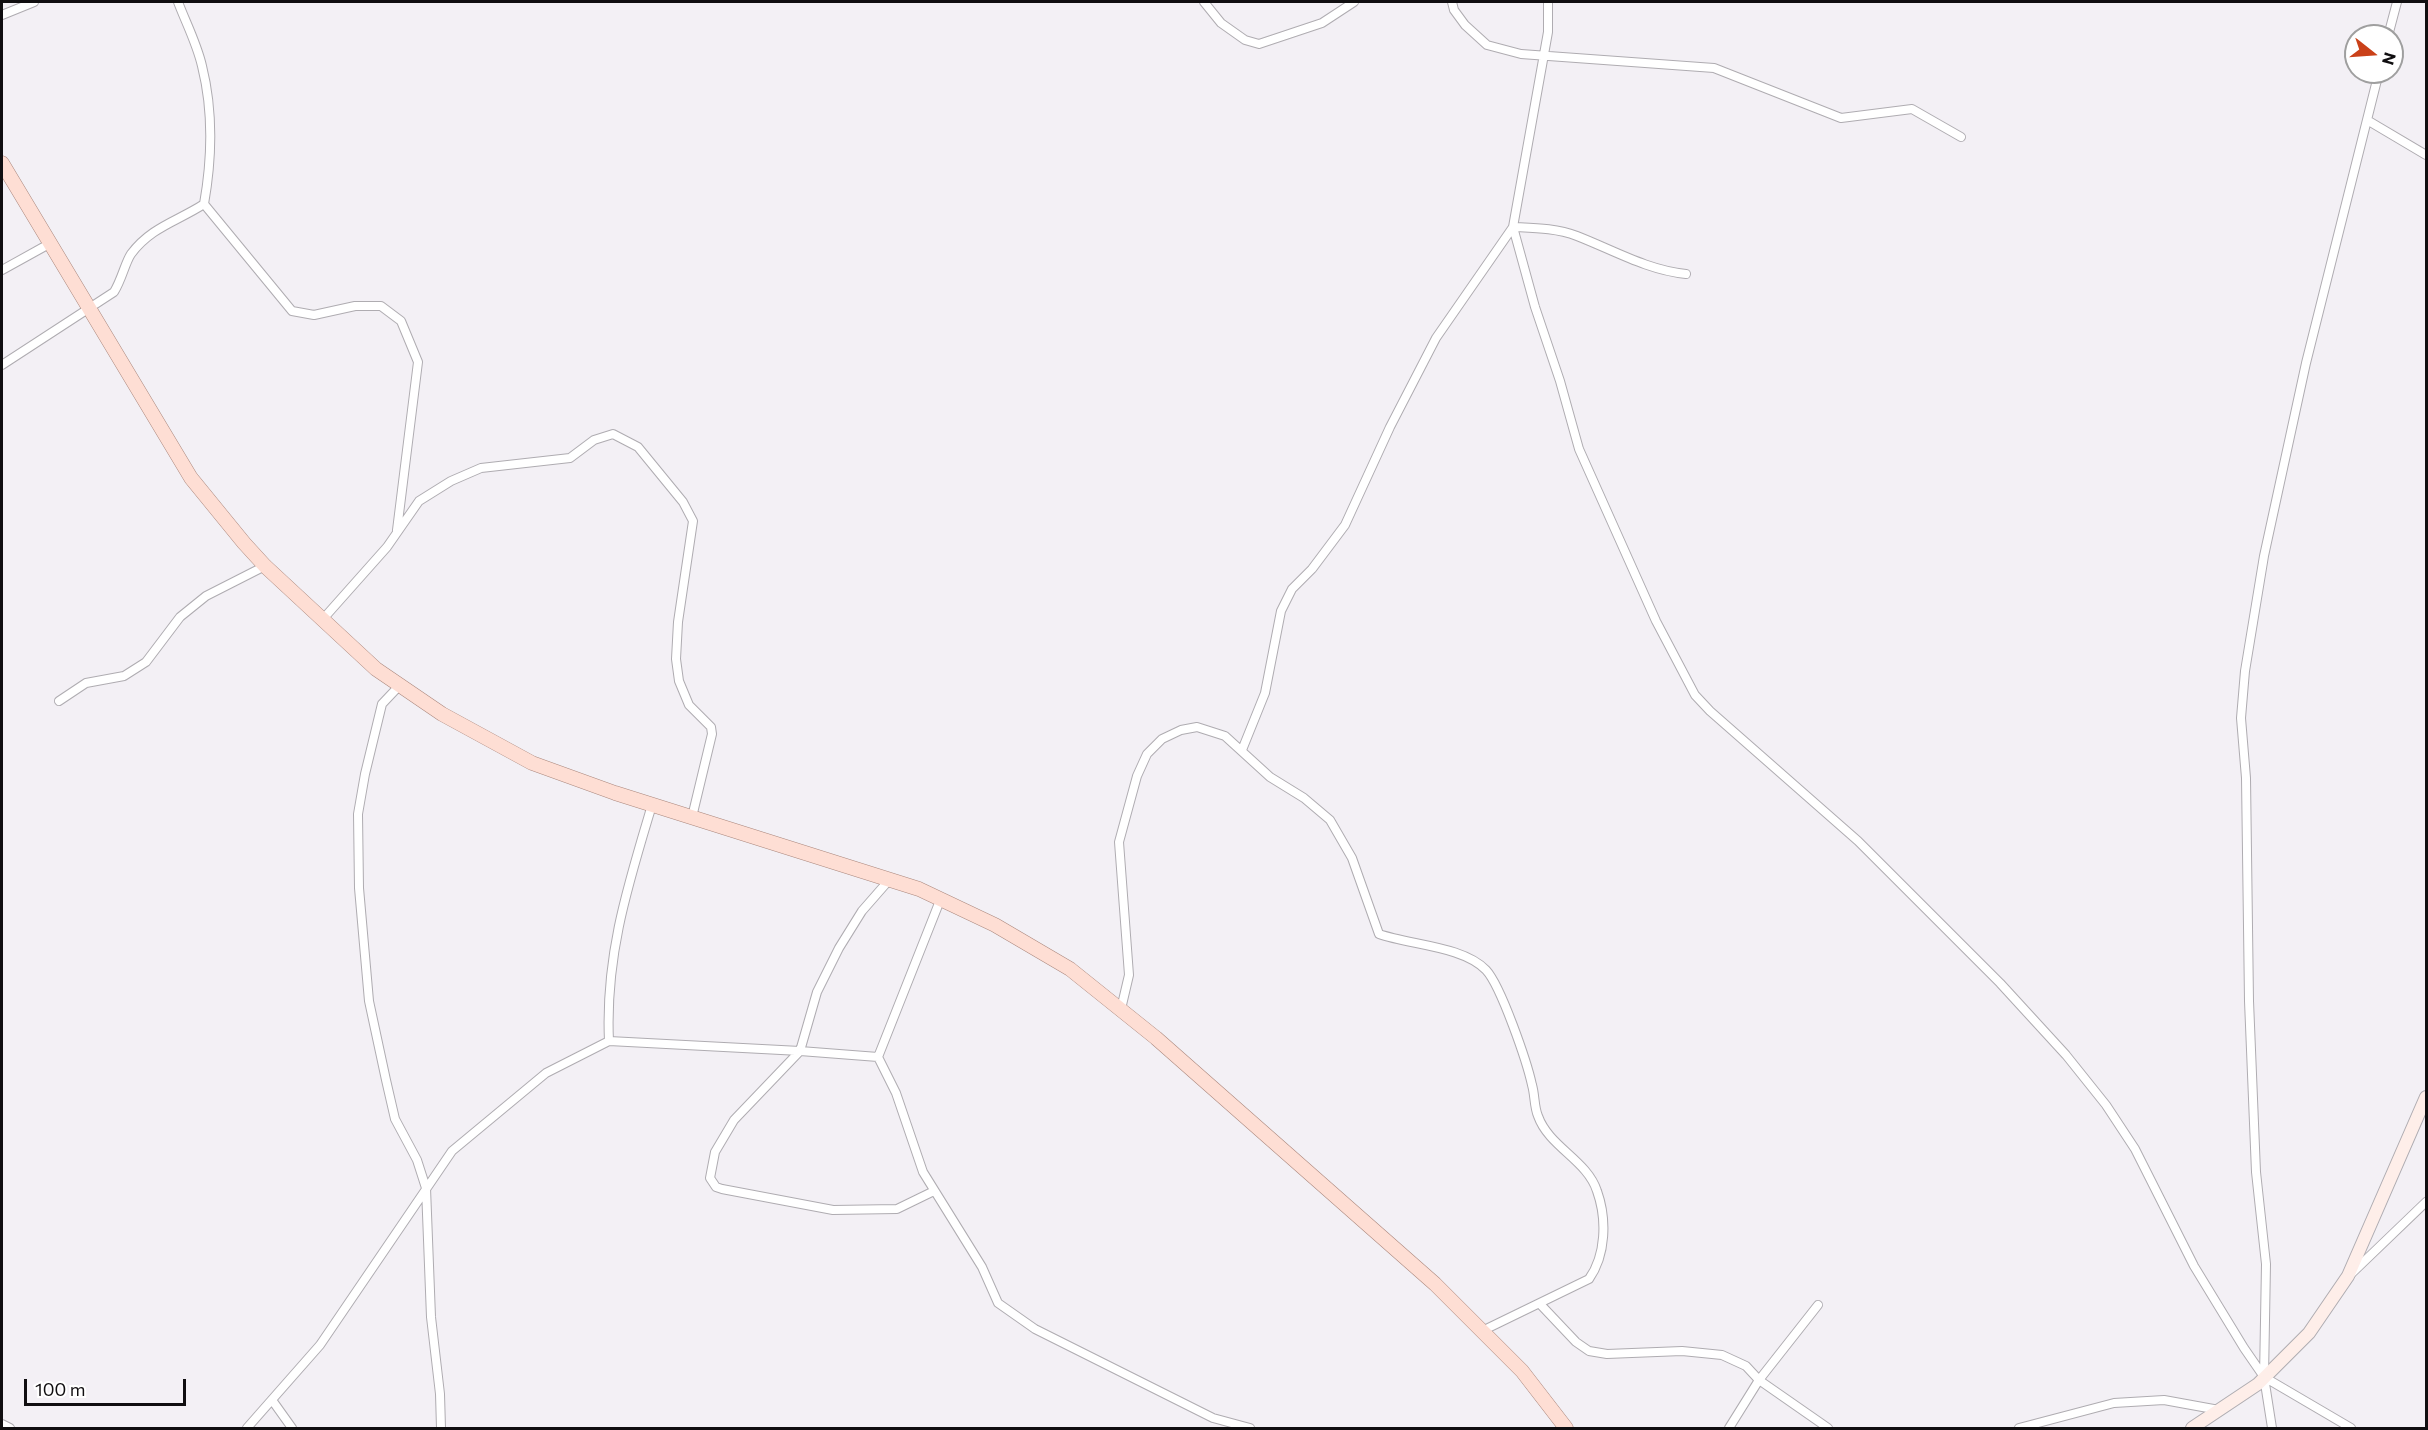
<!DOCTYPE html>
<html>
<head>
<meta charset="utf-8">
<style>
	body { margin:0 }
	#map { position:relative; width:2428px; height:1430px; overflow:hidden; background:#f3f0f5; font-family:Commissioner,sans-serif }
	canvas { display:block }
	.frame { position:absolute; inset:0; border:3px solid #100e10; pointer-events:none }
	.north { position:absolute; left:2344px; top:24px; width:60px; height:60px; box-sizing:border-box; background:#fff; border:2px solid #9f9f9f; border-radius:50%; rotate:107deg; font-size:16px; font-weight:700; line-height:24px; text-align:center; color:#100e10 }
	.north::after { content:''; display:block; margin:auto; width:21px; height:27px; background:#ca4119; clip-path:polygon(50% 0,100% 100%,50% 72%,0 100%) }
	.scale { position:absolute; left:24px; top:1379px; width:162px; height:27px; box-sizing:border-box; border:3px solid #100e10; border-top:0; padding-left:8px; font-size:18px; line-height:21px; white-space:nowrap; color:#100e10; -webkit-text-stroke:4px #fff; paint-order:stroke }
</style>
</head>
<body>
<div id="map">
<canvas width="2428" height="1430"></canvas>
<div class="frame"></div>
<div class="north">N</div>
<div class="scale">100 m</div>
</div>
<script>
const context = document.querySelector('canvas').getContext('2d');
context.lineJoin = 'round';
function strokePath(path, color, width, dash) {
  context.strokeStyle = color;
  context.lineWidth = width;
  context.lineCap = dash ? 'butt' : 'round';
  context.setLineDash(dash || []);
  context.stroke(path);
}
const street = new Path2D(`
	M1204 2 1221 23 1245 40 1259 44 1322 23 1354 2
	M1452 2 1454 10 1465 25 1487 45 1521 54 1714 68 1841 118 1912 109 1961 137
	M2 15 34 2
	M2388 36 2397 2
	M2367 120 2426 155
	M204 204 292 311 314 315 355 306H381L401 321 418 362 397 530
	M1513 227 1535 307 1560 381 1579 449 1656 621 1695 695 1710 711 1858 841 2000 983 2066 1055 2106 1105 2135 1149 2194 1266 2244 1348 2264 1377 2351 1428
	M1513 227C1534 228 1556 228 1577 236 1613 250 1647 270 1686 274
	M2 270 49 244
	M2 365 114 292C122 279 125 263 131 254 151 227 178 221 204 204 212 159 213 110 202 66 197 44 186 23 178 2
	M323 619 387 547 419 501 451 481 481 468 570 458 594 440 613 434 638 447 683 502 693 521 678 622 676 659 679 681 689 705 711 727 712 734 692 817
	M400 685 382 704 365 774 358 814 359 888 369 1001 386 1080 395 1119 417 1160 426 1188 431 1317 440 1394 441 1428
	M59 701 86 683 124 676 146 662 180 617 206 596 265 566
	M1242 750 1265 693 1281 611 1292 589 1312 569 1345 525 1390 427 1436 338 1513 227 1548 32V2
	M890 879 862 911 839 948 817 992 800 1051 734 1120 715 1152 710 1178 716 1187 722 1189 833 1210 897 1209 934 1191
	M1121 1009 1129 975 1119 842 1137 776 1147 754 1162 739 1181 730 1197 727 1225 736 1270 777 1304 798 1330 820 1352 858 1379 934C1410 945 1463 946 1486 970 1501 986 1527 1062 1532 1085 1535 1095 1534 1107 1538 1116 1549 1147 1587 1160 1597 1191 1607 1219 1606 1255 1589 1279L1482 1331
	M609 1041C605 956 628 885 652 805
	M878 1057 896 1093 923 1172 982 1267 998 1303 1035 1329 1213 1418 1250 1428
	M2351 1274 2426 1202
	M1540 1304 1576 1342 1589 1351 1607 1354 1682 1351 1722 1355 1746 1366 1759 1380 1828 1428
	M272 1400 292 1428
	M2 1424 10 1428
	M247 1428 320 1345 452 1151 546 1073 609 1041 800 1051 878 1057 941 898
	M1729 1428 1759 1380 1818 1305
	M2019 1428 2114 1403 2164 1400 2219 1410
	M2272 1428 2264 1377 2266 1264 2256 1172 2249 1001 2246 778 2241 718 2245 671 2264 556 2306 363 2379 72`);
const secondary = new Path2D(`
	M2192 1428 2258 1384 2309 1333 2348 1276 2426 1097`);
const primary = new Path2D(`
	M2 163 191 478 244 543 265 566 376 669 442 714 532 763 615 793 919 889 995 925 1070 969 1156 1038 1435 1284 1522 1371 1566 1428`);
strokePath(street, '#afacb1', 10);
strokePath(secondary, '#afacb1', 14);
strokePath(primary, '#aa877d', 15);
strokePath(street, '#fff', 8);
strokePath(secondary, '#feeee9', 12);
strokePath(primary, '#feded4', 14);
</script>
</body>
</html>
